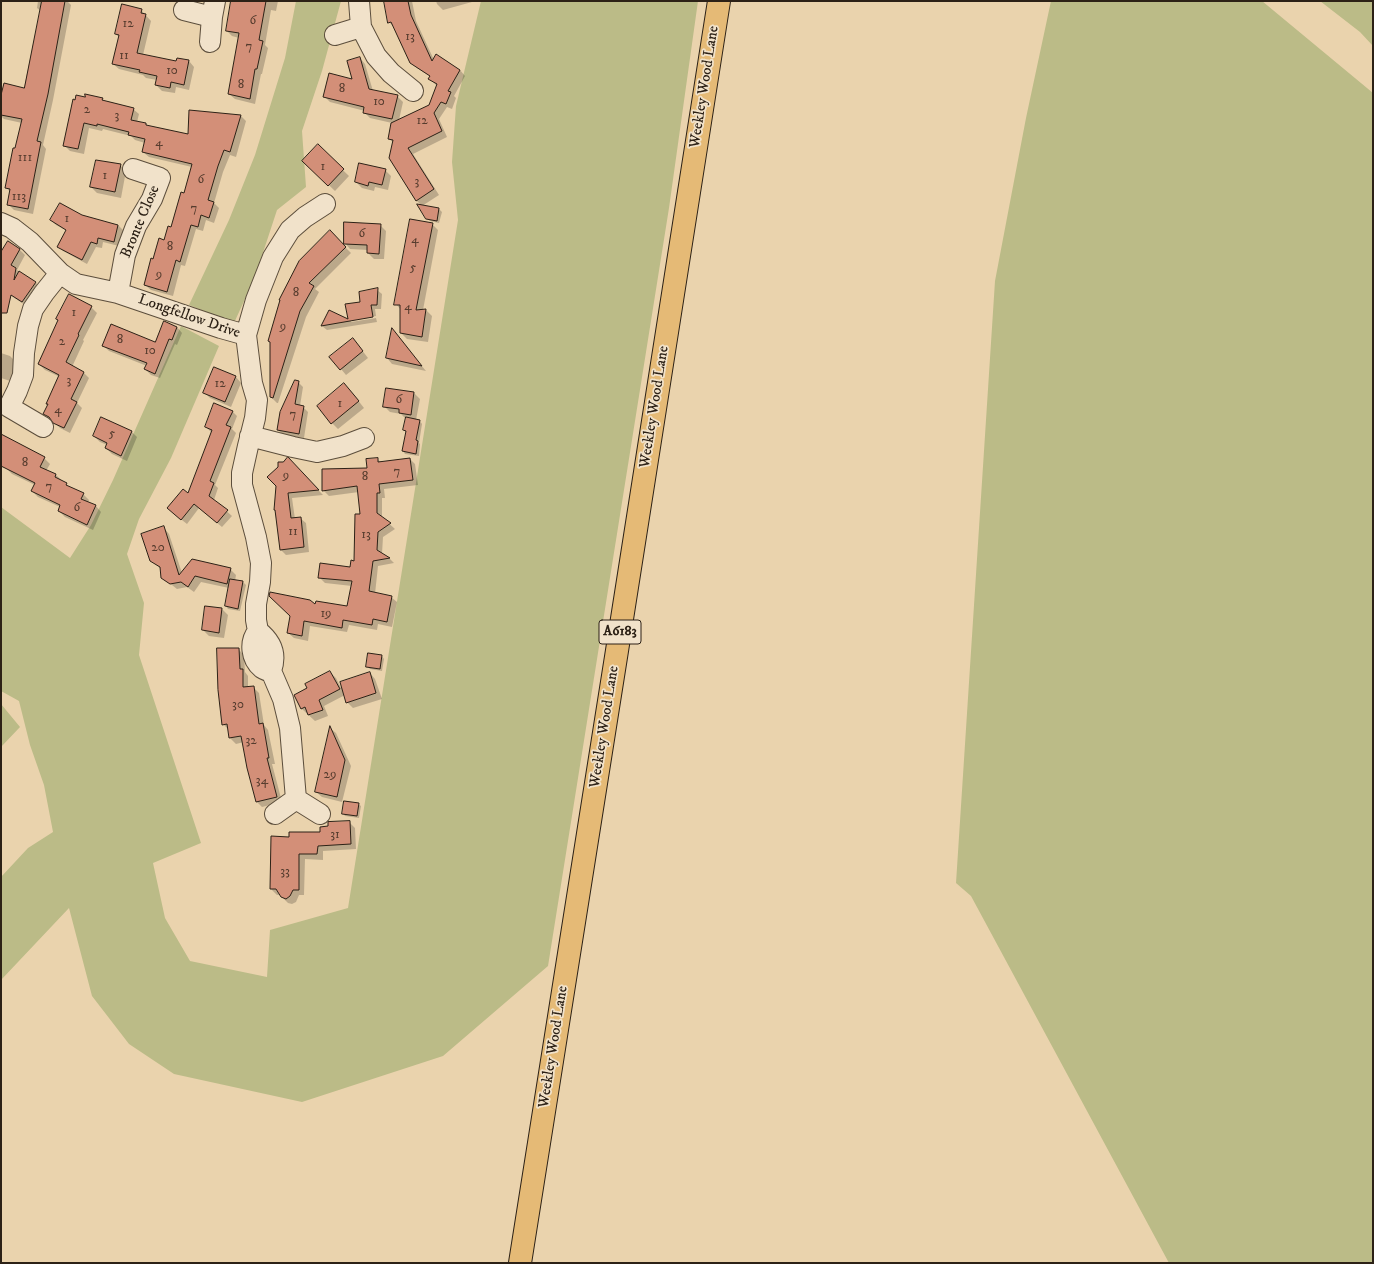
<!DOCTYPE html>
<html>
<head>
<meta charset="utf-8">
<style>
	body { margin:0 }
	#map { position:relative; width:1374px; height:1264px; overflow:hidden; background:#ead3ad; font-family:"IM FELL DW Pica",serif }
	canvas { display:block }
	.frame { position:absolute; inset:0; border:2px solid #2c2116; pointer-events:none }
</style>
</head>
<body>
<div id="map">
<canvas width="1374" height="1264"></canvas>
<div class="frame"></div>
</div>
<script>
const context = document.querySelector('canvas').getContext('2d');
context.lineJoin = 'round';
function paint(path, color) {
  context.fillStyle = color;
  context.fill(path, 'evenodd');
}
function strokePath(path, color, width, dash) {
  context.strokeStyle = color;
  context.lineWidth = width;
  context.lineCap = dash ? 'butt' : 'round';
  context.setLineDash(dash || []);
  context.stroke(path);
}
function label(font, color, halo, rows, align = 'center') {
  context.font = font + ' "IM FELL DW Pica",serif';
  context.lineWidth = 3.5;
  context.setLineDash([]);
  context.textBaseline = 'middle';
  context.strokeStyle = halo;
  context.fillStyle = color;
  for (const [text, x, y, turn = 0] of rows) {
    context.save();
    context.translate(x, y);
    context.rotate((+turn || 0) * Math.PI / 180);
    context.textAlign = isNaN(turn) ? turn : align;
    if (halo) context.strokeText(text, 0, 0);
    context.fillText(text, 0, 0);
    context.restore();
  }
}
paint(new Path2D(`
	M296 1H341L322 71 302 131 306 187 277 210 255 277 234 323 189 305 229 220 255 155 285 58Z
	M481 1H698L669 208 548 966 443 1056 302 1102 174 1074 129 1044 92 996 69 908 1 980V877L28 848 53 832 44 785 30 745 19 701 1 691V507L70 558 91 525 113 480 181 326 219 346 171 458 139 519 127 554 144 603 139 655 201 843 153 863 165 918 190 961 267 977 270 930 348 908 458 220 452 162 456 106Z
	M1051 1H1262L1373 93V1263H1169L971 896 956 883 995 281 1026 118Z
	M1320 1H1373V46L1360 32Z
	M1 704 20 727 1 747Z`), '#bbbb87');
paint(new Path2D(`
	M38 1H67L71 5 53 100 43 145 46 149 33 214 14 210 8 204 10 192 6 187 22 123 4 119 1 116V101L25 89 41 11 37 8Z
	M244 1H278L276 11 271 10 265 45 268 48 262 74H261L255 104 235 99 229 94 239 38 232 36 227 31Z
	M385 1H412L416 21 434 60 436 56 460 70 465 76 454 96 456 98 452 109 447 107 439 119 447 137 413 154 439 195 422 206 439 209 442 212 439 223 430 221 427 218 422 206 416 200 394 143 389 139 392 123 370 118 364 112 365 111 330 102 324 96 353 81 360 58 365 64 373 91 397 96 403 102 399 120 429 105 437 86 430 79 431 77 417 68 411 62 395 28 389 22Z
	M436 1H472V2L443 10 437 4Z
	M141 10 151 21 143 55 177 62 189 61 194 67 189 90 176 87 175 93 162 91 156 85 157 80 146 78 143 75 119 69 113 64 119 37 116 34Z
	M102 99 106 102 133 109 139 114 137 122 146 124 147 126 188 135 241 116 246 121 236 157 230 155 223 172 214 203 219 208 214 223 206 220 203 231 196 229 185 266 181 265 173 296 151 290 145 285 154 260 171 228 185 194 192 167 149 157 143 152 145 143 135 140 131 136 103 129 102 131 89 128 84 154 70 151 64 145Z
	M318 146 349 176 335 191 304 161Z
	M120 165 126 171 121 198 97 193 91 187Z
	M385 170 391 176 388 190 375 187 374 191 362 188 356 182Z
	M81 216 118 225 123 230 119 246 103 242 102 248 96 247 87 264 63 251 58 246 67 231 56 225 51 220Z
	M432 224 438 230 423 310H426L432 316 428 342 407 339 401 333V310L396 304Z
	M380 225 386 231 384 259H374L368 253V250L350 249 345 243Z
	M330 232 351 253 315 289 319 292 306 317 278 403H277L271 397V343Z
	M8 242 20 250 25 255 17 270 35 282 41 288 28 307 13 297 1 285V254Z
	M377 290 382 294 381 309H375L376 316 351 320V322L376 318 377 322 327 330 322 326 329 311 349 321 361 302Z
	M91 307 97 313 83 340 84 341 72 367 84 373 89 378 77 403 82 408 70 433 60 428 44 413 48 405 47 403 60 377 45 370 39 364Z
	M177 327 182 333 177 345 175 344 160 378 151 375 145 369 147 366 109 351 104 346 156 343Z
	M392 330 397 336 426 371 392 364 387 358Z
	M358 345 368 358 346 375 341 369Z
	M1 353 10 356 16 362 10 381 1 378Z
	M215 368 236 377 241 383 231 407 210 398 204 392Z
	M298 382 303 387 300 406 303 407 308 412 304 438 283 435 278 430Z
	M350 390 364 408 338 429 332 423Z
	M414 393 420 399 416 420 420 421 422 424 419 443 420 444 419 456 405 454 403 451 406 432 404 430 406 419 401 414 390 412 384 406Z
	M232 411 237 416 232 429 236 433 215 485 218 488 214 500 232 516 222 527 199 508 187 524 173 513 188 494 212 433 206 427Z
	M131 431 137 437 127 461 112 454 106 448 107 445 100 442 94 436Z
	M1 435 44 458 50 464 46 471 56 475 71 489 83 494 89 500 88 503 96 506 101 512 93 530 65 517 59 511 60 507 38 497 32 491 35 485 12 474 1 463Z
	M288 459 323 495 292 498 295 519 300 518 306 523 309 552 286 555 281 550 277 512 275 510 283 463Z
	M377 459 381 462 410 459 415 464 418 485 384 489 385 498H382V517L395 529 383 537 382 554 390 559 394 563 378 566 375 594 391 597 397 602 392 627 378 624 377 630 349 625 347 632 310 626 308 641 294 638 288 633 316 606 348 608 352 586 325 583 319 577 351 568 355 562 362 515 359 492 329 496 323 490 368 469Z
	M164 528 169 534 182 573 230 569 236 575 235 581 243 582 246 585 240 611 228 609 226 606 229 588 201 582 194 592 187 587 177 589 162 577 161 569 151 561Z
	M222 609 228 615 224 638 209 636 203 630Z
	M238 649 244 655 245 672 248 676V687H253L259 693 264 725 268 730 275 764H272L282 802 262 807 256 801 244 742 236 744 230 738 229 730 223 724Z
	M382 656 384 659 382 671 370 669 367 666Z
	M330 672 336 678 341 688 370 673 375 679 382 699 353 708 347 702 345 695 324 706 328 716 315 721 302 709 295 695 308 688Z
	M330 728 336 733 351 766 342 802 322 797 316 792Z
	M358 804 361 806 359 818 345 816 343 813Z
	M349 822 355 828 356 849 323 851V860L305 859 304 895H299L296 902 292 904 288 903 280 895H277L271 889 290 838 321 833 329 827Z`), '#0003');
const building = new Path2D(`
	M42 1H65L48 94 37 141 41 142 28 209 7 205 10 189 5 188 13 148H15L22 119 1 115V95L4 83 24 88Z
	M231 1H266L259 40 263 41 257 69H255L250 99 228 94 239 33 226 31Z
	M384 1H408L411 15 432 61 436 54 460 70 448 91 451 92 446 104 441 102 434 113 442 131 408 148 434 189 416 201 389 158 393 140 388 139 391 123 429 105 437 84 428 79 430 76 410 63 391 22 388 23Z
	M122 4 142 9 141 13 146 14 137 53 176 61 177 58 189 60 184 85 171 82 170 88 155 85 157 76 139 72 140 70 112 64 119 35 115 34Z
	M360 57 369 89 398 95 392 119 363 113 364 107 323 97 329 73 352 79 347 61Z
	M85 94 103 98 102 100 134 108 131 120 146 123V125L188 134 189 110 241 115 230 152 224 150 218 166 208 200 214 202 209 218 201 215 198 227 191 225 180 262 176 260 167 292 144 285 151 258 153 259 159 238 164 240 168 226 171 227 181 192 184 193 192 164 142 152 145 139 128 135 129 132 97 124V126L84 123 78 149 63 146 73 99 75 100 76 95 85 97Z
	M318 144 344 169 328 186 302 161Z
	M96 160 121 164 115 192 90 187Z
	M359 163 386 169 382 185 369 182 368 186 355 182Z
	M60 203 82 215 118 225 114 242 98 238 97 244 91 242 82 260 57 247 66 230 50 220Z
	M417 204 439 208 437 221 426 219Z
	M410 219 433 223 416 310 426 309 422 337 400 333V305H394Z
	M344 222 381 224 379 254 367 253V245L344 244Z
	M330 230 346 247 309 283 314 286 300 311 273 398 270 397V342L268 341 280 300H279L299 261Z
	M8 241 20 249 11 265 16 268 14 280 19 271 36 282 22 302 11 295 7 313H1V252Z
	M378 288 377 305H371L373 317 321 326 329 310 348 319 345 304 360 302 359 292Z
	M69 294 92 306 78 334 79 335 66 362 84 372 71 399 77 402 64 428 53 423 49 417 43 414 48 404H46L59 375 38 364 58 320 56 319Z
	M164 321 177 327 172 340 169 339 155 374 144 369 147 363 102 346 111 324 155 342Z
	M392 328 422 366 386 358Z
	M353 338 363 351 340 370 329 357Z
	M214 367 236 376 225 402 203 393Z
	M295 380 299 381 295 404 304 406 299 434 277 430 280 412Z
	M344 383 359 401 331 424 317 406Z
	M386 388 414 392 411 415 399 413V409L383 407Z
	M214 403 233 411 226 425 231 427 210 481 214 483 209 496 228 510 217 523 194 504 181 520 167 508 183 489 188 493 212 430 205 427Z
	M101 417 132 431 121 456 105 448 107 443 93 436Z
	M406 417 420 420 416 440 418 441 416 454 402 451 406 431 403 430Z
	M1 434 45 457 40 467 56 474 55 477 67 483 66 485 84 493 81 499 96 505 87 525 58 511 60 505 31 491 35 483 1 466Z
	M288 457 319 490 288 493 291 518 301 517 304 547 280 550 275 510H274L276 486 267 477 278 467V462H283Z
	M378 458V462L410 458 413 480 379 484 380 493H377V513L391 523 378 532 377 550 390 558 373 561 369 591 392 596 387 622 373 619 372 625 343 620 342 628 304 621 302 636 287 633 290 616 269 596 270 592 310 600 315 604 316 601 347 606 352 581 318 578 320 563 350 567 351 560 354 561 355 514H360L357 486 322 491V469L367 468 366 459Z
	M164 526 179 575 192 559 231 568 227 584 195 576 188 587 181 582 170 584 161 578 160 567 150 561 141 534Z
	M230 579 243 581 238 609 225 606Z
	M205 606 222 608 219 633 202 630Z
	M217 648H239L240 669H243V687L254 686 259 724 263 723 269 758H267L277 797 256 802 247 768 241 736 229 738 227 724 222 725 218 690Z
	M368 653 382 655 380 669 366 667Z
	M330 671 340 689 319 700 323 710 308 715 305 707 301 709 294 695 307 688 305 684Z
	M370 672 376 693 346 703 340 682Z
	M330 726 345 760 337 797 315 792Z
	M344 801 359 803 357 816 342 814Z
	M350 821 351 844 318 846 317 854H299V890H293L290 896 286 899 281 897 276 889H270L271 836 289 837V832H320V827L328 826V822Z`);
paint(building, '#d38f78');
strokePath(building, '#2c2116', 1);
const minor = new Path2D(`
	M359 1 361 27 376 56 391 73 413 91
	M184 10 212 17
	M335 35 361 27
	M210 42 212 17 215 1
	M1 223 12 228 30 242 60 273 76 284 118 293 221 328 246 335 252 383 257 400 255 418 248 446 242 473V485L256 537 261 563 260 582 256 604V620L258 631C272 642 277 654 271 671L283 699 290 728 296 799 320 814
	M118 293 125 255 136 226 152 199 160 178 133 169
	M246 335 256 300 273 257 290 230 305 217 325 204
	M43 427 9 407 17 391 23 375 24 353 28 326 33 309 44 293 60 273
	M250 436 293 447 317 452 343 446 364 438
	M258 631C249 642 251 659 262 668 265 670 269 671 271 671
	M275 814 296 799`);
const major = new Path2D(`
	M520 1263 616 657 719 1`);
strokePath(minor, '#5c4e3c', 22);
strokePath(major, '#2c2116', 24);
strokePath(minor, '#f1e2ca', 20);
strokePath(major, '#e5ba76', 22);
label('13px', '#563c2e', null, [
	["6",253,21],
	["12",128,24],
	["13",410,37],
	["7",249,47],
	["11",124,56],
	["10",172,71],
	["8",241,85],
	["8",342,89],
	["10",379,102],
	["2",87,110],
	["3",117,116],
	["12",422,121],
	["4",159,143],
	["111",25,158],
	["1",323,167],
	["1",105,176],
	["6",201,180],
	["3",417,182],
	["113",19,197],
	["7",194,209],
	["1",67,219],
	["6",362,234],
	["4",415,240],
	["8",170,247],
	["5",413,268],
	["9",159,275],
	["8",296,293],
	["4",408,307],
	["1",74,313],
	["9",283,327],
	["8",120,340],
	["2",62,342],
	["10",150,351],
	["3",69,381],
	["12",220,384],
	["6",399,400],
	["1",340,404],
	["4",58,410],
	["7",293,415],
	["5",112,434],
	["8",25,463],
	["7",397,472],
	["9",286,476],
	["8",365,477],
	["7",49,487],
	["6",77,508],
	["11",293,532],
	["13",366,535],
	["20",158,548],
	["19",326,614],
	["30",238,705],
	["32",251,741],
	["29",330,775],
	["34",262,781],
	["31",335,835],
	["33",285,872]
]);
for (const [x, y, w] of [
	[620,632,42]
]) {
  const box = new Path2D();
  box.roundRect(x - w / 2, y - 12, w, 24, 3);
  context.fillStyle = '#f1e2ca';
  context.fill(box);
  strokePath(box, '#2c2116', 1);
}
label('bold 14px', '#2c2116', null, [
	["A6183",620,632]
]);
label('15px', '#2c2116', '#f1e2ca', [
	["Weekley Wood Lane",705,87,-81],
	["Bronte Close",141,222,-67],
	["Longfellow Drive",189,317,19],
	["Weekley Wood Lane",655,407,-81],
	["Weekley Wood Lane",605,727,-81],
	["Weekley Wood Lane",554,1047,-81]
]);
</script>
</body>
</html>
